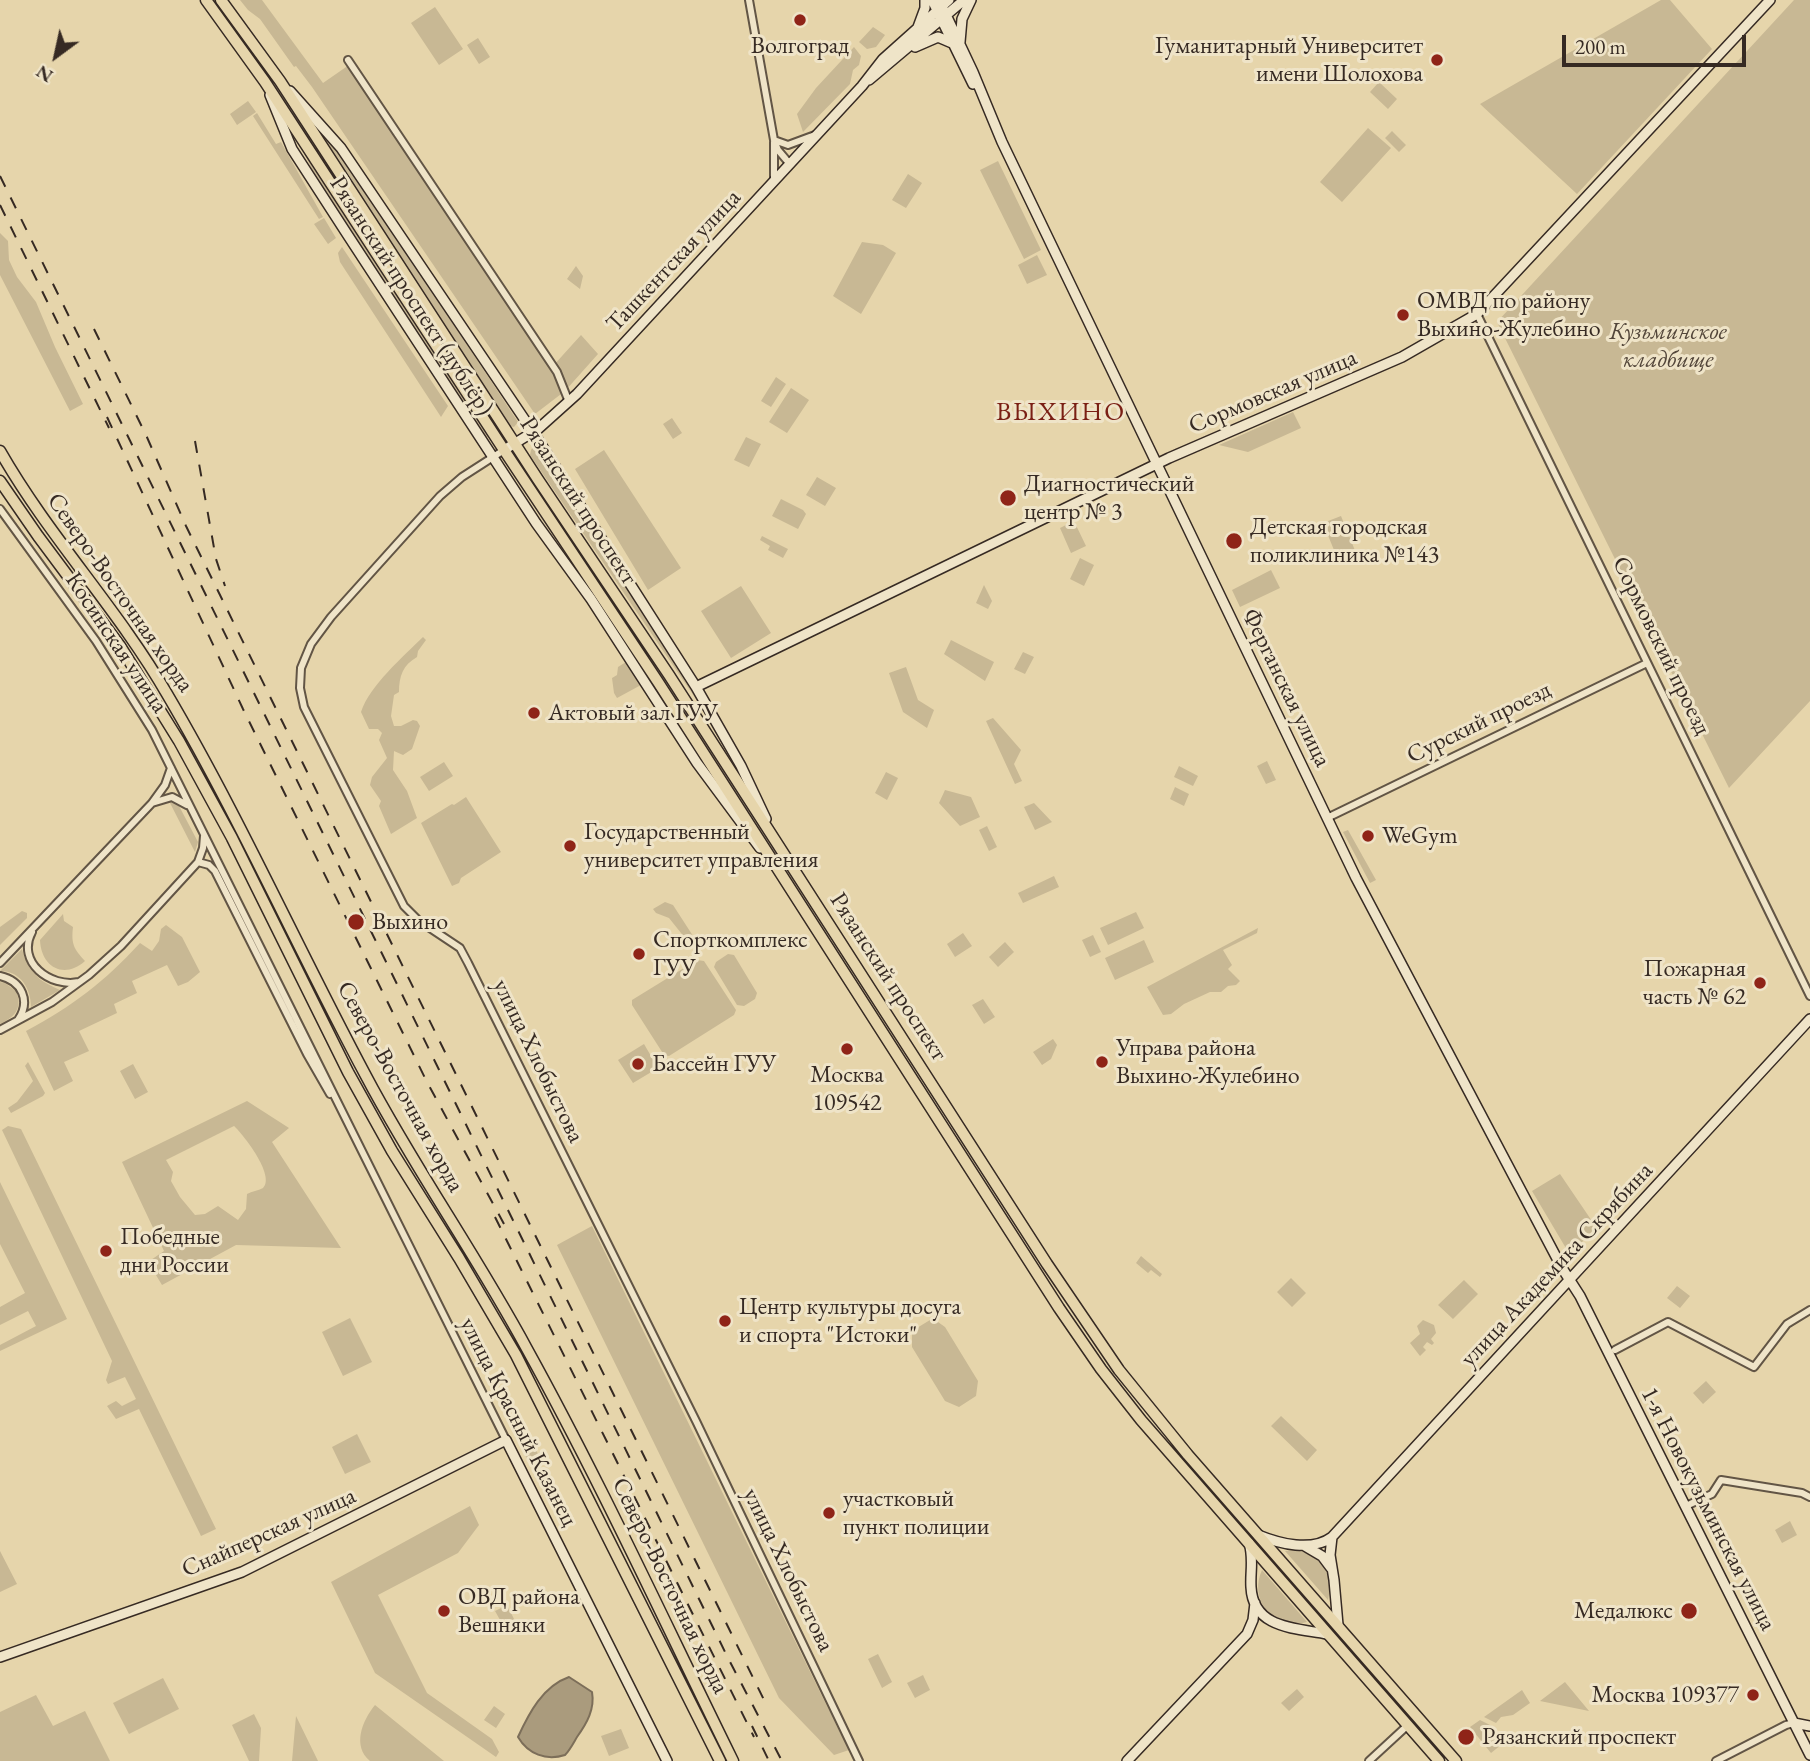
<!DOCTYPE html>
<html>
<head>
<meta charset="utf-8">
<style>
	body { margin:0 }
	#map { position:relative; width:1810px; height:1761px; overflow:hidden; background:#e6d5ab; font-family:"EB Garamond",serif }
	canvas { display:block }
	.north { position:absolute; left:21px; top:21px; width:70px; height:70px; -webkit-text-stroke:5px #efe4c8; paint-order:stroke; rotate:213deg; font-size:19px; font-weight:700; line-height:28px; text-align:center; color:#362a23 }
	.north::after { content:''; display:block; margin:auto; width:24px; height:32px; background:#362a23; clip-path:polygon(50% 0,100% 100%,50% 72%,0 100%) }
	.scale { position:absolute; left:1562px; top:35px; width:184px; height:32px; box-sizing:border-box; border:4px solid #362a23; border-top:0; padding-left:9px; font-size:21px; line-height:24px; white-space:nowrap; color:#362a23; -webkit-text-stroke:5px #efe4c8; paint-order:stroke }
</style>
</head>
<body>
<div id="map">
<canvas width="1810" height="1761"></canvas>
<div class="north">N</div>
<div class="scale">200 m</div>
</div>
<script>
const context = document.querySelector('canvas').getContext('2d');
context.lineJoin = 'round';
function paint(path, color) {
  context.fillStyle = color;
  context.fill(path, 'evenodd');
}
function strokePath(path, color, width, dash) {
  context.strokeStyle = color;
  context.lineWidth = width;
  context.lineCap = dash ? 'butt' : 'round';
  context.setLineDash(dash || []);
  context.stroke(path);
}
function label(font, color, halo, rows, align = 'center') {
  context.font = font + ' "EB Garamond",serif';
  context.lineWidth = 6;
  context.setLineDash([]);
  context.textBaseline = 'middle';
  context.strokeStyle = halo;
  context.fillStyle = color;
  for (const [text, x, y, turn = 0] of rows) {
    context.save();
    context.translate(x, y);
    context.rotate((+turn || 0) * Math.PI / 180);
    context.textAlign = isNaN(turn) ? turn : align;
    if (halo) context.strokeText(text, 0, 0);
    context.fillText(text, 0, 0);
    context.restore();
  }
}
paint(new Path2D(`
	M240 0H262L323 83 349 65 553 366 581 335 598 354 565 391 535 414 312 87 296 66 294 67 260 19 248 10Z
	M1661 0H1670L1712 49 1577 194 1480 104Z
	M1794 0H1810V701L1729 788 1497 322Z
	M435 7 463 49 439 65 411 23Z
	M873 27 885 35 876 47 867 49 859 42Z
	M478 38 490 57 479 64 467 45Z
	M854 47 861 56 859 65 853 70 850 84 803 132 797 114 816 88Z
	M1379 82 1397 99 1388 109 1370 92Z
	M248 101 256 112 237 125 230 114Z
	M257 113 276 144 281 142 323 217 319 219 253 116Z
	M1368 128 1391 148 1342 202 1320 182Z
	M1392 131 1406 145 1399 152 1385 138Z
	M323 135 341 156 366 192 518 422 514 427 510 426 333 154Z
	M302 149 488 437 485 438 323 192Z
	M998 161 1041 250 1024 259 980 170Z
	M908 174 922 183 906 208 892 200Z
	M324 218 336 238 328 244 314 224Z
	M0 233 8 241 9 260 17 277 36 302 55 347 83 404 70 411 0 275Z
	M862 242 883 245 896 253 861 314 833 296Z
	M342 247 448 406 441 417 340 262 338 253Z
	M1037 255 1047 275 1027 284 1018 265Z
	M576 266 583 276 580 289 567 279Z
	M776 377 786 384 771 407 761 401Z
	M791 388 809 400 787 433 769 422Z
	M1293 412 1301 428 1248 452 1219 445Z
	M672 418 682 433 673 439 663 424Z
	M746 437 761 444 749 467 734 460Z
	M533 447 539 450 702 708 530 455 531 450Z
	M604 450 681 568 648 590 575 469Z
	M817 477 836 488 825 506 806 495Z
	M781 499 803 510 806 514 798 529 772 516Z
	M1341 516 1356 553 1338 560 1323 523Z
	M1074 521 1086 546 1071 553 1060 528Z
	M762 536 788 549 783 558 768 550 770 546 760 540Z
	M1080 558 1094 565 1084 586 1070 579Z
	M1271 570 1280 588 1240 607 1232 590Z
	M984 585 992 601 988 609 976 603Z
	M741 586 771 633 731 658 701 611Z
	M423 637 426 640 418 651 417 657C403 665 399 676 399 692L394 695 391 716 394 726H401L413 720 417 721 420 726 412 749 403 755 394 751 393 770 407 791 417 818 391 834 379 806 381 801 370 785 372 777 387 758 379 740 382 733 378 729H369L361 712C370 685 403 657 423 637Z
	M951 640 994 662 985 681 944 654Z
	M1023 652 1034 657 1025 674 1014 669Z
	M626 662 641 685 617 698 614 693 612 678 617 675 618 667Z
	M906 667 918 700 934 710 927 728 903 712 889 673Z
	M993 718 1021 750 1014 764 1022 781 1015 784 986 721Z
	M1267 761 1276 780 1266 784 1257 766Z
	M444 762 453 776 429 791 420 777Z
	M1179 766 1198 776 1193 786 1174 777Z
	M886 772 898 778 887 800 875 793Z
	M1175 787 1189 794 1184 806 1170 799Z
	M945 790 971 797 980 817 960 826 939 803Z
	M466 797 501 852 461 878 459 883 452 886 421 823 452 804 454 805Z
	M173 800 178 804 198 842 195 852 169 801Z
	M1034 803 1052 822 1035 830 1024 807Z
	M987 826 997 847 989 851 979 830Z
	M1348 830 1376 880 1370 883 1343 832Z
	M1054 876 1059 887 1023 903 1018 893Z
	M665 902 673 905 695 939 689 943 669 918 656 913 653 909Z
	M22 911 27 913V918L0 945V927Z
	M1136 912 1144 928 1108 945 1100 928Z
	M63 914 64 921 73 927C71 944 74 949 85 961 64 980 41 967 40 940Z
	M166 925 182 937 200 972 188 982 178 986 167 965 132 981 137 993 114 1004 117 1013 79 1031 89 1051 64 1062 73 1081 54 1091 26 1031C74 1005 103 983 140 943L152 951 159 941 161 929Z
	M1258 928 1257 933 1223 950 1232 965 1228 969 1240 981 1236 985 1228 986 1221 992H1210L1184 1004 1171 1014 1163 1015 1147 987Z
	M963 933 972 946 955 957 947 944Z
	M1093 935 1101 952 1090 957 1082 940Z
	M1144 940 1154 962 1115 980 1105 958Z
	M1005 942 1014 952 998 967 989 957Z
	M22 949C28 972 39 981 60 990L31 1007C31 989 21 971 0 971Z
	M728 954 734 955 757 993 755 999 744 1006 737 1005 714 967 716 962Z
	M697 960 704 961 736 1010 734 1015 669 1056 664 1055 632 1005V1000Z
	M0 982 5 983 16 991C23 1008 15 1017 0 1024Z
	M983 999 995 1017 984 1024 972 1005Z
	M1053 1039 1057 1045 1051 1059 1042 1065 1033 1052Z
	M644 1044 658 1068 633 1083 618 1060Z
	M28 1062 45 1093 43 1096 11 1113 8 1108 17 1102 33 1081 25 1066Z
	M133 1064 148 1092 135 1099 120 1071Z
	M247 1101 289 1128 272 1142 341 1248 236 1245 162 1285 148 1262 164 1251 122 1162ZM234 1126C243 1134 276 1176 263 1188 258 1191 252 1191 247 1194L246 1209 238 1220 218 1206 205 1214 195 1215 180 1197 171 1181 173 1172 166 1160Z
	M8 1126 21 1129 216 1529 201 1536 139 1409 116 1419 107 1406 116 1401 122 1406 136 1399 125 1377 108 1384 106 1380 112 1361 2 1130Z
	M1560 1174 1596 1227 1570 1255 1532 1191Z
	M0 1182 67 1319 0 1351V1345L36 1326 28 1311 0 1325V1307L25 1293 0 1244Z
	M592 1226 821 1694 849 1750 834 1755 779 1698 557 1245Z
	M1141 1256 1162 1274 1160 1277 1151 1270 1148 1273 1136 1263Z
	M1291 1278 1306 1293 1292 1307 1277 1292Z
	M1464 1280 1478 1294 1453 1319 1438 1305Z
	M1677 1286 1690 1296 1680 1308 1667 1298Z
	M350 1318 372 1362 343 1376 322 1332Z
	M930 1320 938 1322 945 1327 978 1381 976 1396 959 1407 945 1401 912 1347V1331Z
	M1423 1320 1434 1325 1436 1333 1431 1339 1434 1343 1432 1345 1427 1342 1423 1347 1426 1350 1420 1356 1410 1343 1420 1334 1417 1326Z
	M1706 1381 1716 1392 1703 1404 1693 1393Z
	M1281 1416 1317 1450 1307 1461 1271 1426Z
	M528 1433 538 1454 527 1459 517 1438Z
	M357 1434 371 1462 345 1474 332 1447Z
	M470 1506 479 1525 458 1553 378 1595 427 1693 492 1739 499 1752 496 1757 375 1673 331 1582Z
	M1790 1521 1797 1535 1782 1543 1775 1530Z
	M1295 1550C1320 1554 1335 1574 1328 1600L1285 1551Z
	M0 1551 17 1584 0 1592Z
	M1262 1570 1307 1622C1274 1631 1248 1601 1262 1570Z
	M507 1605 515 1621 504 1627 495 1611Z
	M878 1654 892 1682 882 1688 868 1659Z
	M923 1675 930 1690 915 1698 907 1683Z
	M163 1678 179 1709 129 1734 113 1703Z
	M1565 1682 1589 1711 1540 1701Z
	M1297 1689 1304 1697 1289 1711 1281 1703Z
	M1522 1690 1530 1703 1513 1715 1501 1717 1496 1723 1484 1717Z
	M36 1695 53 1726 85 1711 110 1761H0V1712Z
	M375 1705 444 1761H370C352 1746 362 1721 375 1705Z
	M494 1706 505 1714 496 1728 484 1720Z
	M254 1714 261 1728 259 1761H249L232 1725Z
	M296 1716 318 1761H292Z
	M1480 1720 1496 1728 1495 1737 1501 1745 1491 1753 1470 1727Z
	M621 1729 629 1748 609 1756 601 1736Z`), '#c8b894');
const water = new Path2D(`
	M569 1677 592 1692C595 1709 587 1723 577 1737 574 1742 570 1750 565 1755 546 1761 528 1754 518 1737 529 1713 543 1686 569 1677Z`);
paint(water, '#aa9b7d');
strokePath(water, '#7c6e59', 2);
const street = new Path2D(`
	M749 0 774 140 778 150 789 163
	M348 60 557 372 569 402
	M774 140 788 145 815 135
	M774 180V142
	M1477 314 1810 996
	M504 450 462 477 440 496 331 617 311 644 301 668 300 688 304 707 404 906 418 920 460 948 468 963 696 1421 859 1761
	M0 509 96 641 152 730 506 1440
	M152 803 172 797 187 805
	M1327 818 1647 663
	M198 862 209 865 215 871 307 1054 330 1094
	M32 932C16 962 50 988 79 982
	M0 963 152 803 165 785 171 768
	M0 976C22 981 31 1001 18 1020
	M0 1030 52 1002 89 975 121 946 198 862 203 848 204 836
	M1615 1350 1668 1322 1754 1367 1787 1324 1810 1310
	M1686 1506 1712 1494 1721 1480 1802 1493 1810 1497
	M1369 1761 1408 1725
	M1716 1761 1786 1725 1794 1723`);
const secondary = new Path2D(`
	M932 0 973 84
	M939 0 973 72 1002 142 1356 878 1562 1268 1580 1296 1810 1755
	M918 27 925 8V0
	M960 42 962 19 971 0
	M915 47 938 37 952 43
	M869 80 964 0
	M290 91 341 148 533 432 696 687 741 766 766 819
	M270 95 292 149 347 234 536 523 591 599 697 763 760 848
	M504 450 538 429 577 394 862 86 883 59 949 0
	M696 687 1169 458 1402 357 1477 314 1770 0
	M1258 1535C1280 1544 1312 1552 1332 1537L1810 1019
	M1332 1537 1330 1555 1334 1580 1338 1625
	M1249 1543C1254 1558 1250 1572 1251 1587 1253 1629 1296 1628 1327 1634
	M1305 1546 1322 1556 1331 1568
	M0 1657 242 1572 506 1440 667 1761
	M1794 1723 1810 1726
	M1127 1761 1247 1634 1253 1620 1255 1603`);
const primary = new Path2D(`
	M206 0 265 82 504 450 658 682 1059 1308 1101 1369 1141 1420 1439 1761
	M221 0 280 81 537 478 669 675 1047 1264 1119 1370 1188 1455 1456 1761
	M0 451C49 537 118 609 167 694 240 818 298 949 366 1076 415 1169 477 1256 527 1349 601 1483 665 1623 733 1761
	M0 481 38 536 120 646 179 741 232 838 348 1072 392 1151 459 1258 516 1355 720 1761`);
strokePath(street, '#625545', 10);
strokePath(secondary, '#362a23', 12);
strokePath(primary, '#362a23', 13);
strokePath(street, '#efe4c8', 6);
strokePath(secondary, '#efe4c8', 9);
strokePath(primary, '#e6d5ab', 10);
strokePath(new Path2D(`
	M0 176 729 1660 782 1761
	M0 205 109 428
	M94 329 146 435 186 526 766 1704
	M107 417 243 709 427 1082 504 1224
	M195 441 216 559 225 586
	M495 1217 754 1737
	M752 1726 769 1761`), '#362a23', 2, [12, 12]);
for (const [x, y, r, color] of [
	[800,20,7,"#8f2418"],
	[1437,60,7,"#8f2418"],
	[1403,315,7,"#8f2418"],
	[1008,498,9,"#8f2418"],
	[1234,541,9,"#8f2418"],
	[534,713,7,"#8f2418"],
	[1368,836,7,"#8f2418"],
	[570,846,7,"#8f2418"],
	[356,922,9,"#8f2418"],
	[639,954,7,"#8f2418"],
	[1760,983,7,"#8f2418"],
	[847,1049,7,"#8f2418"],
	[1102,1062,7,"#8f2418"],
	[638,1064,7,"#8f2418"],
	[106,1251,7,"#8f2418"],
	[725,1321,7,"#8f2418"],
	[829,1513,7,"#8f2418"],
	[444,1611,7,"#8f2418"],
	[1689,1611,9,"#8f2418"],
	[1753,1695,7,"#8f2418"],
	[1466,1737,9,"#8f2418"]
]) {
  const dot = new Path2D();
  dot.arc(x, y, r, 0, 2 * Math.PI);
  context.fillStyle = color;
  context.fill(dot);
  strokePath(dot, '#efe4c8', 2.5);
}
label('24px', '#362a23', '#efe4c8', [
	["Волгоград",800,46,"center"],
	["Гуманитарный Университет",1423,46,"right"],
	["имени Шолохова",1423,74,"right"],
	["ОМВД по району",1417,301],
	["Выхино-Жулебино",1417,329],
	["Диагностический",1024,484],
	["центр № 3",1024,512],
	["Детская городская",1250,527],
	["поликлиника №143",1250,555],
	["Актовый зал ГУУ",548,713],
	["Государственный",584,832],
	["университет управления",584,860],
	["WeGym",1382,836],
	["Выхино",372,922],
	["Спорткомплекс",653,940],
	["ГУУ",653,968],
	["Пожарная",1746,969,"right"],
	["часть № 62",1746,997,"right"],
	["Управа района",1116,1048],
	["Выхино-Жулебино",1116,1076],
	["Бассейн ГУУ",652,1064],
	["Москва",847,1075,"center"],
	["109542",847,1103,"center"],
	["Победные",120,1237],
	["дни России",120,1265],
	["Центр культуры досуга",739,1307],
	["и спорта \"Истоки\"",739,1335],
	["участковый",843,1499],
	["пункт полиции",843,1527],
	["ОВД района",458,1597],
	["Вешняки",458,1625],
	["Медалюкс",1673,1611,"right"],
	["Москва 109377",1739,1695,"right"],
	["Рязанский проспект",1482,1737]
], 'left');
label('24px', '#362a23', '#efe4c8', [
	["Ташкентская улица",674,261,-47],
	["Рязанский проспект (дублёр)",411,296,57],
	["Сормовская улица",1273,392,-23],
	["Рязанский проспект",578,501,57],
	["Северо-Восточная хорда",120,593,55],
	["Косинская улица",116,643,56],
	["Сормовский проезд",1661,646,64],
	["Ферганская улица",1286,688,64],
	["Сурский проезд",1479,723,-26],
	["Рязанский проспект",888,977,57],
	["улица Хлобыстова",538,1061,64],
	["Северо-Восточная хорда",400,1087,61],
	["улица Академика Скрябина",1557,1265,-47],
	["улица Красный Казанец",518,1422,63],
	["1-я Новокузьминская улица",1708,1509,63],
	["Снайперская улица",269,1533,-24],
	["улица Хлобыстова",788,1570,64],
	["Северо-Восточная хорда",670,1586,64]
]);
label('italic 24px', '#53463a', '#efe4c8', [
	["Кузьминское",1668,332],
	["кладбище",1668,360]
]);
context.letterSpacing = '2px';
label('26px', '#7a1f14', '#efe4c8', [
	["ВЫХИНО",1061,413]
]);
context.letterSpacing = '0px';
</script>
</body>
</html>
